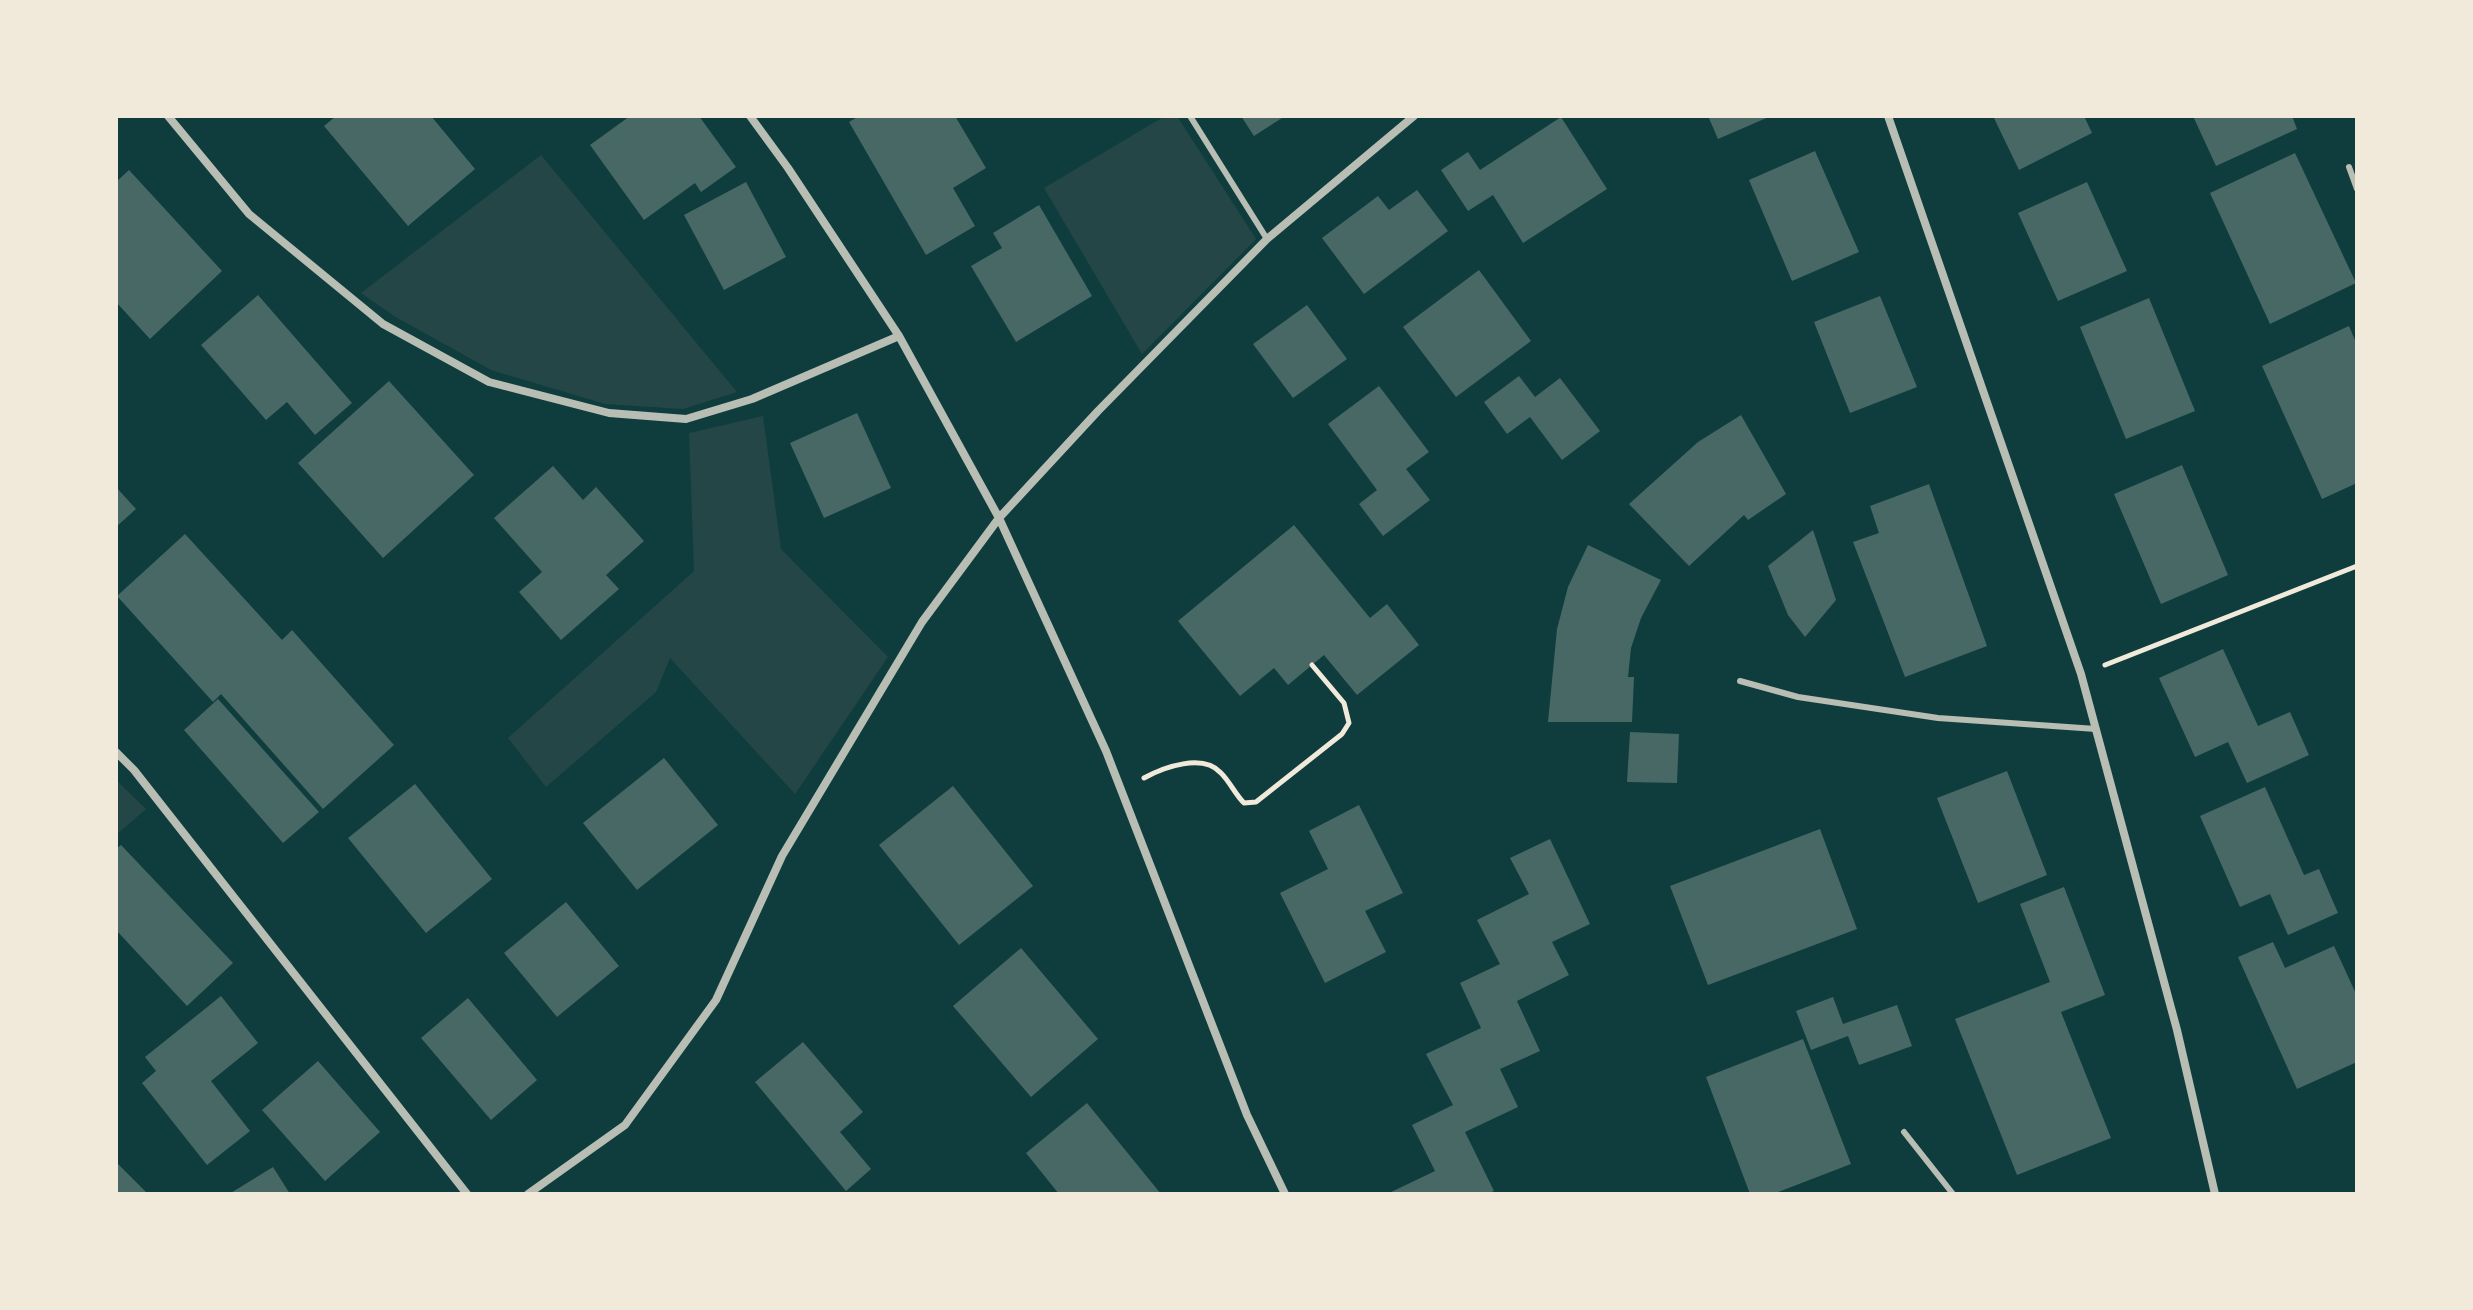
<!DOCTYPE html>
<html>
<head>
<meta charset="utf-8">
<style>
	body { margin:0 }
	#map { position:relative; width:2473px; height:1310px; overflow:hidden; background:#0f3d3e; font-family:Jost,sans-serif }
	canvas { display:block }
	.frame { position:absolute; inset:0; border:118px solid #f1e9da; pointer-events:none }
</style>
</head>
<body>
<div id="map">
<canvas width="2473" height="1310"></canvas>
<div class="frame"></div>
</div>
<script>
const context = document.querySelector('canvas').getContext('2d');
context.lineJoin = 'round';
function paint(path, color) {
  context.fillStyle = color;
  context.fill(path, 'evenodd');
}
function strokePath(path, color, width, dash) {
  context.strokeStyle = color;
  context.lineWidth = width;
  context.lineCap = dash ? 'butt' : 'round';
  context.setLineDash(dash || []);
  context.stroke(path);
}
paint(new Path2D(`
	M1165 116H1177L1256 239 1142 354 1044 188Z
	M541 155 737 392 683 409 605 404 491 370 394 316 361 293Z
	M763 416 781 549 888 657 795 794 670 658 656 692 546 787 508 738 694 571 689 433Z
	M116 780 146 809 116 835Z`), '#244646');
paint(new Path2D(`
	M336 116H431L475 169 408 226 324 126Z
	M630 116H699L736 167 701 192 695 183 644 220 590 145Z
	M859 116H955L986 168 953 188 975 226 926 255 849 122Z
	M1241 116H1285L1254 136Z
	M1708 116H1771L1718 139Z
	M1993 116H2084L2092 133 2019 170Z
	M2193 116H2292L2297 129 2216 166Z
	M1561 117 1607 189 1523 243 1493 195 1468 211 1441 170 1468 152 1480 170Z
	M1815 151 1859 252 1792 281 1749 180Z
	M2295 153 2356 283 2270 324 2210 193Z
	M129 170 222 271 150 339 116 302V182Z
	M746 182 786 257 724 290 684 215Z
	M2087 182 2127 271 2058 301 2018 213Z
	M1417 190 1448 231 1364 294 1322 238 1378 196 1389 210Z
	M1039 205 1092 296 1016 342 971 266 1002 248 993 233Z
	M1479 270 1531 341 1456 397 1403 327Z
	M258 295 352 403 315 435 287 402 266 420 201 345Z
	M1880 296 1917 387 1850 413 1814 322Z
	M2149 298 2195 411 2126 439 2080 327Z
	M1307 305 1347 359 1293 398 1253 344Z
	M2349 326 2357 345V483L2322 499 2262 366Z
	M1519 376 1535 397 1560 378 1600 431 1562 460 1530 417 1507 434 1484 402Z
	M389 381 474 475 383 558 298 463Z
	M1379 386 1429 452 1406 469 1430 500 1383 536 1359 504 1377 490 1328 424Z
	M857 413 891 488 824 518 790 443Z
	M1741 415 1786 494 1748 520 1744 515 1689 566 1629 504 1698 442Z
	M2182 465 2228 575 2161 604 2114 494Z
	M553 466 583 500 596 487 644 541 606 575 619 589 561 640 519 592 542 572 494 518Z
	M1929 484 1987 646 1905 677 1853 542 1879 533 1870 506Z
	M116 487 136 509 116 527Z
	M1294 525 1370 618 1387 604 1419 645 1357 695 1324 655 1288 685 1274 668 1240 696 1178 621Z
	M1813 530 1836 600 1805 637 1788 615 1768 566Z
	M185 534 282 640 292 630 394 745 323 809 221 694 213 702 117 596Z
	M1588 545 1661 580 1641 618 1631 648 1628 677H1634L1632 722H1548L1557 629 1568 587Z
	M2223 649 2258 726 2290 712 2309 755 2247 783 2228 742 2195 757 2159 678Z
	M218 699 319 812 283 843 184 730Z
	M1630 732 1679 734 1677 783 1627 782Z
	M664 758 718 825 637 890 583 823Z
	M2007 771 2047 875 1978 903 1937 798Z
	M415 784 492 879 426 933 348 838Z
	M953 786 1033 886 959 945 879 845Z
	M2265 787 2304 875 2319 869 2338 913 2288 935 2270 894 2240 907 2200 816Z
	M1359 805 1403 893 1365 911 1386 952 1325 983 1280 893 1328 869 1309 831Z
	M1820 829 1857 929 1708 985 1670 886Z
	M1550 839 1590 924 1552 942 1569 975 1517 1001 1540 1051 1500 1069 1518 1107 1465 1132 1494 1191 1487 1194H1387L1435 1171 1412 1125 1453 1105 1426 1054 1481 1028 1460 983 1500 964 1477 920 1529 894 1510 858Z
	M121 845 233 963 187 1006 116 930V849Z
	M2064 887 2105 995 2061 1012 2111 1138 2017 1175 1955 1019 2050 982 2020 904Z
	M566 902 619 966 557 1017 504 953Z
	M2273 942 2285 968 2334 946 2357 996V1062L2297 1089 2238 957Z
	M1021 948 1098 1039 1031 1097 953 1006Z
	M221 996 258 1043 211 1081 250 1131 207 1165 142 1083 156 1071 145 1057Z
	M1833 997 1843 1024 1897 1005 1912 1046 1859 1065 1848 1036 1811 1050 1796 1011Z
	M468 998 537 1080 491 1120 421 1038Z
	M1803 1039 1851 1164 1773 1194H1750L1706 1077Z
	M803 1042 863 1112 840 1132 871 1169 846 1191 755 1082Z
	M318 1061 380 1132 325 1181 262 1110Z
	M1087 1103 1161 1194H1059L1026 1153Z
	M116 1162 148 1194H116Z
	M273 1167 290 1194H229L234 1191Z`), '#486865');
strokePath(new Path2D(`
	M2105 665 2357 566
	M1144 778C1164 767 1203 753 1221 773 1230 782 1235 794 1244 803L1256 802 1342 734 1349 723 1344 703 1312 665`), '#f1e9da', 5);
strokePath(new Path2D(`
	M1190 116 1267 239
	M2349 167 2357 189
	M1740 681 1798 697 1938 718 2096 729
	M1904 1132 1953 1194`), '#b8beb3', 6);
strokePath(new Path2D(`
	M168 116 249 214 383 324 489 382 609 413 686 419 752 399 899 336
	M750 116 788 168 899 336 999 518 1106 751 1247 1115 1285 1194
	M1888 116 2081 674 2177 1030 2215 1194
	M116 752 134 770 467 1194
	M528 1194 625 1125 716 1000 782 856 922 622 999 518 1098 411 1267 239 1414 116`), '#b8beb3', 8);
</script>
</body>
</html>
